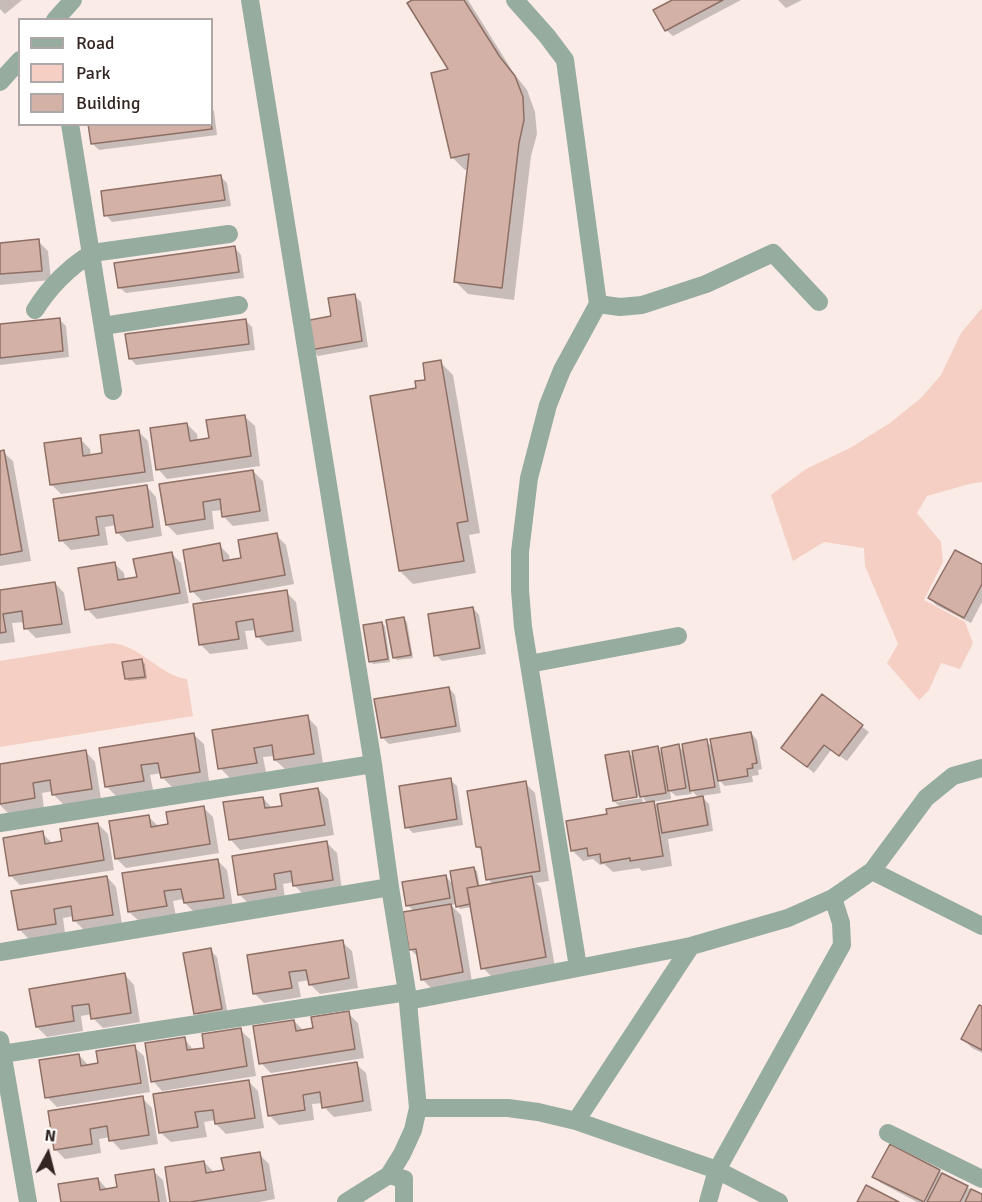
<!DOCTYPE html>
<html>
<head>
<meta charset="utf-8">
<style>
	body { margin:0 }
	#map { position:relative; width:982px; height:1202px; overflow:hidden; background:#faebe7; font-family:Signika,sans-serif }
	canvas { display:block }
	.legend { position:absolute; left:18px; top:18px; width:195px; height:108px; box-sizing:border-box; background:#fff; border:2px solid #ada8a7; margin:0; padding:8px 10px; list-style:none; font-size:18px; color:#332622 }
	.legend li { display:flex; align-items:center; gap:12px; height:30px }
	.legend b { width:30px; border:2px solid #ada8a7 }
	.north { position:absolute; left:18px; top:1124px; width:60px; height:60px; -webkit-text-stroke:4px #fff; paint-order:stroke; rotate:7deg; font-size:16px; font-weight:700; line-height:24px; text-align:center; color:#332622 }
	.north::after { content:''; display:block; margin:auto; width:21px; height:27px; background:#332622; clip-path:polygon(50% 0,100% 100%,50% 72%,0 100%) }
</style>
</head>
<body>
<div id="map">
<canvas width="982" height="1202"></canvas>
<ul class="legend">
<li><b style="height:8px;background:#95ac9f"></b>Road</li>
<li><b style="height:16px;background:#f5cfc3"></b>Park</li>
<li><b style="height:16px;background:#d4b1a7"></b>Building</li>
</ul>
<div class="north">N</div>
</div>
<script>
const context = document.querySelector('canvas').getContext('2d');
context.lineJoin = 'round';
function paint(path, color) {
  context.fillStyle = color;
  context.fill(path, 'evenodd');
}
function strokePath(path, color, width, dash) {
  context.strokeStyle = color;
  context.lineWidth = width;
  context.lineCap = dash ? 'butt' : 'round';
  context.setLineDash(dash || []);
  context.stroke(path);
}
paint(new Path2D(`
	M982 308V482L969 484 927 496 917 513 941 542 943 562 924 600 965 622 973 643 960 669 941 663 929 690 919 700 887 663 898 644 865 566 864 548 824 542 793 561 771 495 806 469 850 448 890 423 921 398 941 375 961 333Z
	M111 643C141 645 158 675 187 679L193 716 0 747V661Z`), '#f5cfc3');
paint(new Path2D(`
	M0 0H22L5 14 0 9Z
	M415 0H468L513 72 527 90 535 112 537 134 531 156 514 300 468 294 455 281 469 169 465 170 452 157 451 70Z
	M675 0H741L673 36 666 30Z
	M778 0H802L786 8Z
	M212 108 214 111 217 135 99 150 93 144 90 124H212Z
	M221 177 227 183 231 206 112 222 106 215Z
	M38 241 48 251 51 280 0 285V244Z
	M235 248 241 255 244 278 126 293 119 287Z
	M354 295 361 302 368 347 318 356 311 349 333 317Z
	M59 319 66 326 69 357 0 365V326Z
	M245 320 252 327 255 350 136 365 130 358Z
	M440 362 453 375 480 533 469 535 476 573 413 584 400 571 417 390 427 381Z
	M245 417 255 426 260 466 167 479 158 469 187 424 197 434 198 441 210 440Z
	M138 431 148 441 154 481 61 494 51 484 80 439 90 449 91 457 104 455Z
	M0 452H3L13 461 31 561 0 566Z
	M253 471 263 481 269 521 233 526 223 516V510L212 511 214 529 177 535 167 525 161 485Z
	M147 487 156 497 162 536 127 542 117 532 116 525 105 527 108 545 71 550 61 540 55 501Z
	M276 535 286 545 294 584 202 601 192 591 219 545 229 555 230 561 243 559Z
	M171 553 181 563 189 603 97 619 87 609 114 563 124 573 125 580 138 578Z
	M982 566V602L971 623 936 605 930 598Z
	M55 583 64 593 71 633 36 638 26 628 25 622 12 623 15 642 0 644V592Z
	M286 592 296 602 302 641 267 646 257 636 256 630 245 631 248 649 210 654 201 645 195 605Z
	M473 608 479 615 486 654 442 661 436 655Z
	M404 619 407 622 413 658 397 660 394 657Z
	M382 623 385 626 390 662 373 664 371 661Z
	M142 661 145 664 147 679 129 681 126 678Z
	M449 688 455 695 461 732 389 744 382 737Z
	M822 696 869 732 847 761 831 750 814 773 783 748Z
	M307 717 317 727 323 763 285 769 275 760V756L263 757 266 772 230 778 220 768Z
	M751 733 757 740 762 769 758 770 759 775 752 776 753 782 725 786 718 779 721 793 701 796 709 804 713 831 668 839 672 866 642 871 639 868 613 872 604 864 600 865 593 859 583 861 573 851 568 822 608 815 621 808 614 801 629 753 635 759 657 748 663 754 678 746 686 753 706 741 713 748ZM691 790 699 798 656 805 653 802 671 799 670 791 676 796 692 794ZM644 795 645 797 643 798 648 803 643 804 642 798 617 802V799Z
	M194 735 204 744 209 781 172 787 162 777 161 773 150 775 153 790 116 796 106 786 101 749Z
	M86 752 95 762 101 799 64 805 54 795 53 791 42 793 44 808 8 813 0 805V765Z
	M450 780 457 786 463 825 413 833 407 827Z
	M525 783 535 793 549 881 536 883 541 888 555 967 493 978 483 968 472 907 460 909 457 904 451 905 461 915 472 982 432 989 422 979 418 957 411 950 405 913 414 911 407 905 445 876 453 884 474 869 477 871 480 887 493 885 488 879 483 852 478 847Z
	M318 789 328 799 334 835 240 850 231 840 263 798 273 809 284 807Z
	M204 808 213 817 219 853 126 868 116 858 148 816 159 827 170 826Z
	M98 824 108 834 114 870 20 885 10 875 42 833 52 843 64 842Z
	M327 843 337 853 342 890 305 896 295 886 294 882 283 884 285 898 249 904 239 894Z
	M217 860 227 870 233 907 195 913 185 903 184 899 173 901 176 916 139 921 129 912 124 875Z
	M107 877 116 887 122 924 84 930 74 920V916L63 918 65 933 29 939 19 929Z
	M342 942 352 951 358 988 320 994 310 984 309 980 298 982 301 997 264 1003 254 993 249 956Z
	M210 950 217 957 228 1015 202 1020 196 1013Z
	M125 975 134 985 140 1022 103 1028 93 1018 92 1014 81 1016 83 1031 47 1037 37 1027 31 990Z
	M982 1008V1053L972 1048 963 1039Z
	M348 1013 358 1023 364 1058 271 1073 261 1063 294 1021 304 1031 315 1030Z
	M240 1030 250 1039 256 1076 162 1091 153 1081 184 1038 194 1051 206 1049Z
	M134 1047 144 1056 150 1092 57 1107 47 1097 79 1055 89 1066 100 1065Z
	M356 1064 366 1073 372 1111 334 1117 324 1107 323 1103 312 1104 314 1120 279 1125 269 1115 263 1078Z
	M248 1081 258 1091 264 1128 226 1134 216 1124V1120L204 1122 207 1137 171 1142 161 1133 155 1096Z
	M142 1098 152 1108 158 1144 121 1150 111 1140 110 1137 99 1139 101 1153 65 1159 55 1149Z
	M259 1154 269 1164 275 1199 259 1202H172L204 1162 214 1172H225Z
	M153 1171 163 1180 167 1202H63L98 1179 107 1189H119Z
	M939 1171 982 1196V1202H917L881 1183 874 1177Z`), '#0003');
const building = new Path2D(`
	M412 0H464L500 57 515 76 523 97 524 120 519 143 502 288 454 282 469 154 451 158 431 73 448 69 407 3Z
	M672 0H723L665 31 653 10Z
	M88 124H211L212 129 91 144Z
	M221 175 225 200 104 216 101 191Z
	M39 239 42 271 0 274V243Z
	M235 246 239 272 118 288 114 263Z
	M355 294 362 341 310 350 305 321 331 316 328 298Z
	M60 318 63 351 0 358V324Z
	M246 319 249 344 129 359 125 334Z
	M441 360 468 521 457 523 464 561 399 571 370 396 416 388 415 381 425 380 423 363Z
	M245 415 251 456 156 470 150 428 187 423 190 441 209 438 206 420Z
	M139 430 145 472 50 485 44 443 81 438 83 456 102 453 100 435Z
	M4 450 22 551 0 555V451Z
	M253 470 260 511 222 517 220 499 203 502 205 519 166 525 159 484Z
	M147 485 153 527 116 533 113 515 96 517 99 535 59 541 53 499Z
	M277 533 285 575 190 592 183 550 220 543 223 561 241 558 238 540Z
	M955 550 982 564V584L964 618 928 598Z
	M172 552 180 593 85 610 78 568 115 562 118 580 137 577 133 559Z
	M55 582 62 624 24 629 22 611 3 614 6 632 0 633V590Z
	M287 590 293 631 256 637 253 619 236 622 239 639 199 645 193 604Z
	M473 607 480 648 434 656 428 614Z
	M404 617 411 655 393 658 386 620Z
	M382 622 388 659 369 662 363 625Z
	M142 659 145 677 125 679 122 662Z
	M449 687 456 726 381 738 374 699Z
	M822 694 863 725 839 756 824 745 807 767 781 748Z
	M308 715 314 754 274 760 272 745 254 748 257 763 218 769 212 730Z
	M751 732 757 763 752 764 753 768 747 769 748 776 718 781 710 739Z
	M194 733 200 772 161 778 158 763 141 765 144 781 105 787 99 748Z
	M707 739 715 787 690 791 682 744Z
	M679 744 686 788 668 791 661 748Z
	M658 746 666 793 640 797 632 751Z
	M86 750 92 789 52 795 50 780 33 783 35 798 0 804V764Z
	M629 751 637 797 613 801 605 755Z
	M451 778 457 819 405 828 399 786Z
	M526 781 540 871 486 880 481 847H476L467 791Z
	M318 788 325 825 229 840 223 802 263 797 265 808 282 806 280 794Z
	M703 796 708 825 662 833 657 804Z
	M654 801 663 856 630 861V858L601 863 600 854 588 856 587 848 571 851 566 821 607 814 606 809Z
	M204 806 210 844 115 859 109 821 149 815 151 827 168 824 166 812Z
	M98 823 104 860 9 876 3 838 43 831 45 844 62 841 60 829Z
	M327 841 333 880 293 886 291 871 274 874 276 889 238 895 232 856Z
	M218 859 224 898 184 903 181 889 164 891 167 906 128 912 122 873Z
	M474 867 478 886 467 888 470 904 456 907 450 871Z
	M446 875 450 898 406 906 402 882Z
	M107 876 113 915 73 921 71 906 54 909 56 924 18 930 11 891Z
	M532 876 546 957 481 969 467 888Z
	M451 904 463 972 421 980 416 949 409 950 403 912Z
	M343 940 349 978 309 985 306 970 289 972 292 988 253 994 247 955Z
	M211 948 222 1009 194 1014 183 953Z
	M125 973 131 1013 91 1019 89 1004 72 1006 74 1021 36 1027 29 989Z
	M979 1005 982 1006V1050L961 1039Z
	M349 1011 355 1049 259 1064 253 1026 294 1020 296 1031 313 1028 311 1017Z
	M241 1028 247 1066 151 1082 145 1043 185 1037 187 1050 204 1048 202 1034Z
	M135 1045 141 1083 45 1098 39 1060 79 1054 81 1066 98 1063 96 1051Z
	M357 1062 363 1101 322 1108 320 1092 303 1095 305 1110 268 1116 262 1077Z
	M249 1080 255 1118 215 1124 213 1110 195 1112 198 1127 159 1133 153 1094Z
	M143 1096 149 1135 109 1141 107 1126 90 1129 92 1144 54 1150 48 1111Z
	M890 1144 940 1170 924 1202 872 1177Z
	M260 1152 266 1190 190 1202H170L165 1167 204 1161 206 1173 224 1170 221 1158Z
	M154 1169 159 1202H61L58 1184 98 1178 100 1190 117 1187 115 1175Z
	M942 1173 968 1186 960 1202H927Z
	M866 1185 899 1202H857Z
	M971 1189 982 1194V1202H965Z`);
paint(building, '#d4b1a7');
strokePath(building, '#8e6f65', 1.5);
strokePath(new Path2D(`
	M250 0 373 764 390 887 407 992 418 1108 413 1130 402 1154 389 1175 346 1202
	M515 0 547 36 565 60 598 304 562 370 548 405 529 478 520 552V590L523 627 578 967
	M55 20 73 0
	M0 82 20 60
	M70 124 113 391
	M598 304 620 307 642 305 706 284 773 253 819 302
	M35 310C50 286 68 268 92 253L229 234
	M103 326 239 305
	M529 664 678 636
	M0 823 373 764
	M872 871 982 926
	M0 952 390 887
	M408 1001 691 946 788 918 833 898 872 871 926 798 953 776 982 768
	M0 1040 28 1202
	M2 1054 407 992
	M418 1108H508L538 1112 576 1121 717 1170 779 1202
	M576 1121 691 946
	M888 1133 982 1179
	M389 1175 404 1179V1202
	M708 1202 717 1170 842 945 841 923 833 898`), '#95ac9f', 18);
</script>
</body>
</html>
